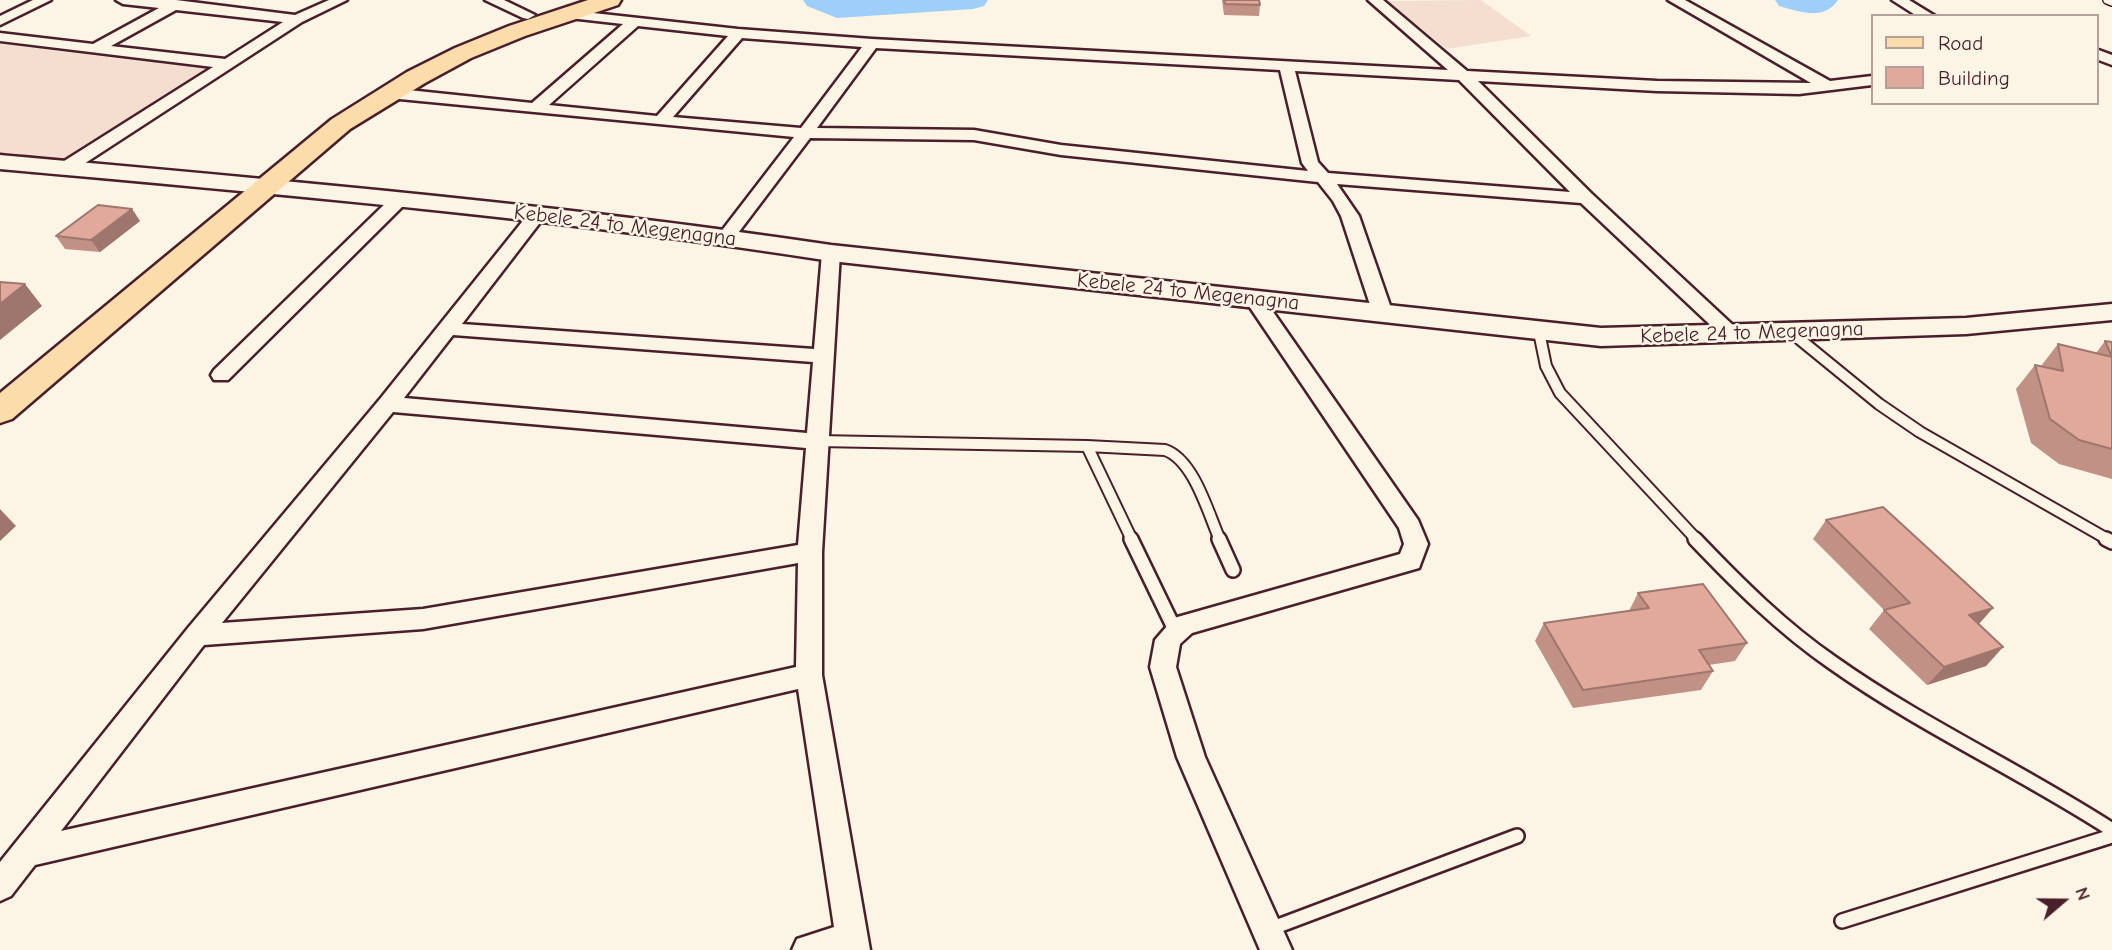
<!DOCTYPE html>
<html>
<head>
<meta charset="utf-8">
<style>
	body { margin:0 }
	#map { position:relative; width:2112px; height:950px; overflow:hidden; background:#fcf5e5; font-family:"Comic Neue",sans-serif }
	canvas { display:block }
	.legend { position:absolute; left:1871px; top:14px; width:228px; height:91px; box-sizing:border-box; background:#fcf5e5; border:2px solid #b59f9b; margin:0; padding:9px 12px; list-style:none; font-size:21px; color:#4a1f2b }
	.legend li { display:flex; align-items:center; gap:14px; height:35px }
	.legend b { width:35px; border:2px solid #b59f9b }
	.north { position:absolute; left:2028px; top:866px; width:70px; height:70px; -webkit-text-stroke:5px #fcf5e5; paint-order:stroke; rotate:70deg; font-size:19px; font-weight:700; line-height:28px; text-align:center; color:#4a1f2b }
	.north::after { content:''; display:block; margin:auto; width:24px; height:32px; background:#4a1f2b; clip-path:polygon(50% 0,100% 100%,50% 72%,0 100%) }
</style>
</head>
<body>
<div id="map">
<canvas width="2112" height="950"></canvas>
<ul class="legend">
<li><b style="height:9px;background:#fddcac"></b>Road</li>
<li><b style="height:19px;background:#e1a99c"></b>Building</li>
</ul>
<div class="north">N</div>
</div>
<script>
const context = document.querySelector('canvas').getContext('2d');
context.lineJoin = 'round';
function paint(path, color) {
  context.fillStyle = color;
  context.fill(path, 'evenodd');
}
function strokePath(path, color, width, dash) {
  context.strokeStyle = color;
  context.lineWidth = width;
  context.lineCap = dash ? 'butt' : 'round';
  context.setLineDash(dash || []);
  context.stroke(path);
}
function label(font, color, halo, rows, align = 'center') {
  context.font = font + ' "Comic Neue",sans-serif';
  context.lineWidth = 5;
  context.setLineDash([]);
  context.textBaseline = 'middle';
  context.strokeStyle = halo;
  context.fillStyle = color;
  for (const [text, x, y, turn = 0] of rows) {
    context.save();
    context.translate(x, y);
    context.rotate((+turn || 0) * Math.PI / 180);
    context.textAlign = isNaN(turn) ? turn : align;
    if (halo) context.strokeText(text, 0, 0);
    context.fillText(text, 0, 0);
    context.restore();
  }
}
paint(new Path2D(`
	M1481 0 1531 36 1447 49 1387 1Z
	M0 44 208 69 68 161 0 155Z`), '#f4decf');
paint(new Path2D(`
	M803 0H988L984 6 973 9 837 18 807 6Z
	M1775 0H1838C1824 21 1801 12 1779 6Z`), '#9ecefa');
const serviceFar2 = new Path2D(`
	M2107 0 2112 2`);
const serviceFar1 = new Path2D(`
	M1539 332 1546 366 1560 393 1697 540
	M1792 333 1879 404 1920 432 2109 540
	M818 441 1087 446 1132 540
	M1087 446 1165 450C1194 460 1208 513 1220 540`);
const service = new Path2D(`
	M1131 539 1176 632
	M1219 539 1233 570
	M1695 539C1738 584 1782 628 1833 663 1922 726 2021 771 2112 830
	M2106 539 2112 542
	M1842 921 2112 836
	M1270 929 1517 836`);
const minor = new Path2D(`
	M33 0H51L0 25V16Z
	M116 0H176L295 15 329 0H347L302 22 73 171H61L59 167 61 163 213 67 0 41V33L93 44 159 8 123 4ZM176 10 283 22 225 59 111 46Z
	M485 0H504L535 15 528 19 523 18Z
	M1368 0H1383L1467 71 1657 81 1811 83 1668 0H1685L1830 81 1872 76V85L1799 94 1657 91 1478 81 1592 194 1736 328 1739 332 1736 336H1722L1581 203 1337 184 1359 216 1393 314 1390 318H1376L1373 314 1341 216 1333 201 1318 182 1061 155 974 140 810 138 732 241 726 242 717 237 794 137 389 98 381 93 389 88 532 103 623 24 561 17V11L566 10 738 29 872 39 1448 70ZM638 26 728 36 657 116 549 105ZM742 38 862 47 801 128 673 117ZM876 48 1280 70 1302 163 1308 171 1061 145 974 130 817 128ZM1295 71 1459 80 1570 192 1328 173 1318 162Z
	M1892 0H1909L1935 16H1917Z
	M2096 49 2112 55V65L2096 59Z
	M398 196 407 201 404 205 228 380H214L211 375 214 370 392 197Z
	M536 211 545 216 462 324 814 349 822 253 831 247 840 253 822 552V675L870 950H792L797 939 834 927 798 689 35 865 11 896 0 901V862L188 628 380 399 530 212ZM453 335 813 362 807 433 404 398ZM393 412 806 448 798 545 423 609 222 623ZM798 563 796 667 61 831 204 645 423 629Z
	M1255 294 1262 296 1418 520 1428 544 1419 568 1192 633 1180 644 1176 667 1205 757 1292 950H1260L1177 757 1150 667 1155 640 1174 618 1400 554 1404 544 1399 528 1245 300Z`);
const secondary = new Path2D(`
	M0 155C277 180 556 204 831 245L1601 328 1966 318 2112 304V320L1966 334 1601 346 831 261C556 218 277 194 0 169Z`);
const primary = new Path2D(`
	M588 0H621L618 5 525 36 471 58 425 83 350 129 12 419 0 423V393L332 119 407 72 455 48 509 26Z`);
strokePath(serviceFar2, '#4a1f2b', 10);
strokePath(serviceFar1, '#4a1f2b', 14);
strokePath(service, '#4a1f2b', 18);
strokePath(minor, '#4a1f2b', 5);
strokePath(secondary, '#4a1f2b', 5);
strokePath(primary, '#4a1f2b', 5);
strokePath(serviceFar2, '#fcf5e5', 7);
strokePath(serviceFar1, '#fcf5e5', 10);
strokePath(service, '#fcf5e5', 13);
paint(minor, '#fcf5e5');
paint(secondary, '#fcf5e5');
paint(primary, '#fddcac');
paint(new Path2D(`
	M1222 0H1259L1260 5 1259 16 1224 15Z
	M132 209 140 221 100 252 65 249 56 236Z
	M2105 341 2112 342V479L2059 464 2031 443 2016 389 2035 365 2041 366 2058 344 2096 353Z
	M1826 520 1993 608 1979 624 2003 647 1986 666 1927 685 1869 629 1884 610 1813 539Z
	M1638 593 1747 643 1735 661 1709 665 1713 671 1701 690 1573 708 1535 641 1544 623 1629 611Z`), '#c29186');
paint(new Path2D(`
	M132 209 140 221 100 252 91 240Z
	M25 284 42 306 0 340V304Z
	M0 509 16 526 0 541Z
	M1993 608 1976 627 1969 615Z
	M2003 647 1986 666 1927 685 1944 667Z`), '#9e766d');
const building = new Path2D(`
	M1224 0H1259L1260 5 1225 4Z
	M98 205 132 209 91 240 56 236Z
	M0 282 25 284 0 304Z
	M2105 341 2112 342V449L2079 440 2050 419 2035 365 2063 371 2058 344 2112 357Z
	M1883 507 1993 608 1969 615 2003 647 1944 667 1884 610 1910 603 1826 520Z
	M1703 584 1747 643 1699 650 1713 671 1583 690 1544 623 1649 608 1638 593Z`);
paint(building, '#e1a99c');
strokePath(building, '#9e766d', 2);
label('21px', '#4a1f2b', '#fcf5e5', [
	["Kebele 24 to Megenagna",625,226,7],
	["Kebele 24 to Megenagna",1188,292,6],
	["Kebele 24 to Megenagna",1752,333,-2]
]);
</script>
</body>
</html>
